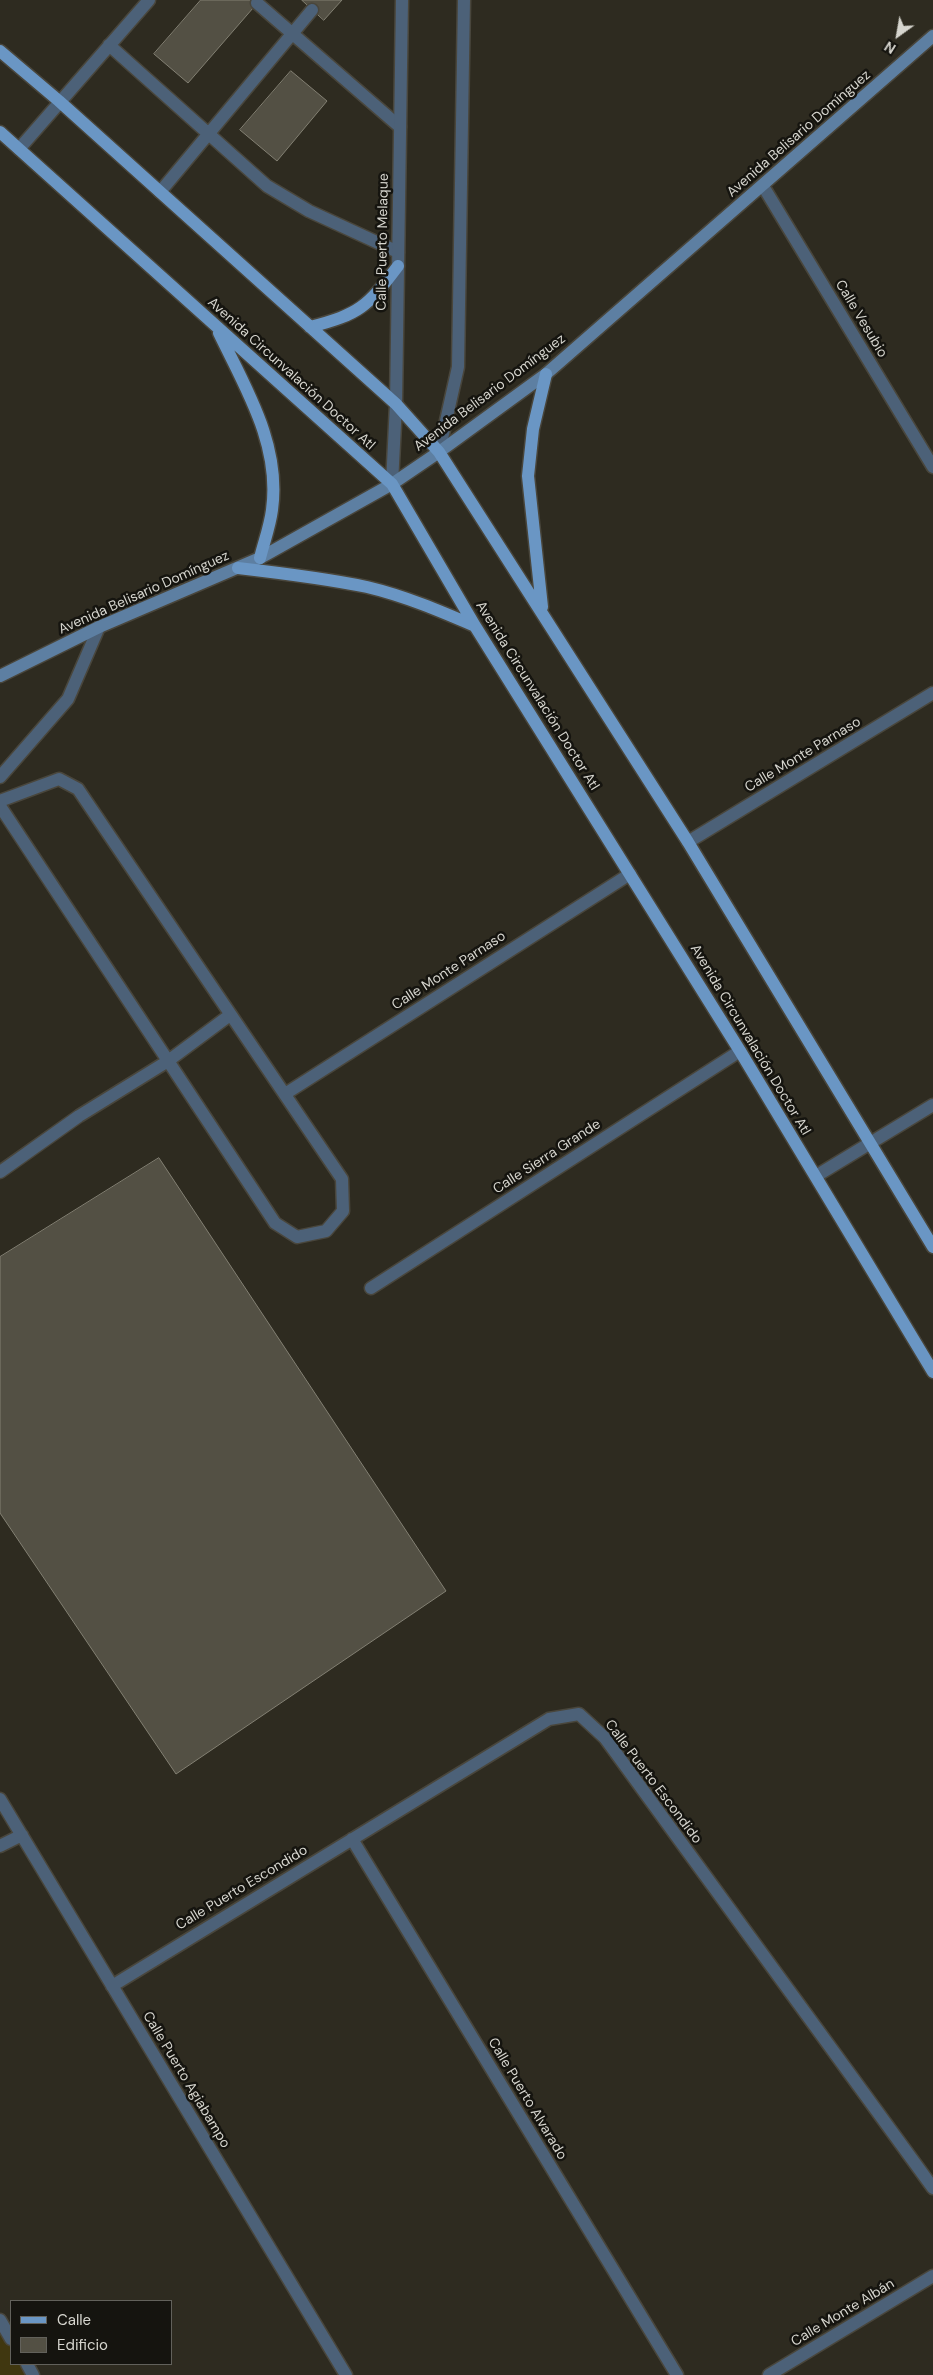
<!DOCTYPE html>
<html>
<head>
<meta charset="utf-8">
<style>
	body { margin:0 }
	#map { position:relative; width:933px; height:2375px; overflow:hidden; background:#2e2b20; font-family:"DM Sans",sans-serif }
	canvas { display:block }
	.legend { position:absolute; left:10px; top:2300px; width:162px; height:65px; box-sizing:border-box; background:#15140f; border:1px solid #62615b; margin:0; padding:6px 9px; list-style:none; font-size:15px; color:#d6d5ce }
	.legend li { display:flex; align-items:center; gap:10px; height:25px }
	.legend b { width:25px; border:1px solid #62615b }
	.north { position:absolute; left:873px; top:10px; width:50px; height:50px; -webkit-text-stroke:4px #15140f; paint-order:stroke; rotate:212deg; font-size:14px; font-weight:700; line-height:20px; text-align:center; color:#d6d5ce }
	.north::after { content:''; display:block; margin:auto; width:18px; height:22px; background:#d6d5ce; clip-path:polygon(50% 0,100% 100%,50% 72%,0 100%) }
</style>
</head>
<body>
<div id="map">
<canvas width="933" height="2375"></canvas>
<ul class="legend">
<li><b style="height:6px;background:#6a96c4"></b>Calle</li>
<li><b style="height:14px;background:#535044"></b>Edificio</li>
</ul>
<div class="north">N</div>
</div>
<script>
const context = document.querySelector('canvas').getContext('2d');
context.lineJoin = 'round';
function paint(path, color) {
  context.fillStyle = color;
  context.fill(path, 'evenodd');
}
function strokePath(path, color, width, dash) {
  context.strokeStyle = color;
  context.lineWidth = width;
  context.lineCap = dash ? 'butt' : 'round';
  context.setLineDash(dash || []);
  context.stroke(path);
}
function label(font, color, halo, rows, align = 'center') {
  context.font = font + ' "DM Sans",sans-serif';
  context.lineWidth = 5;
  context.setLineDash([]);
  context.textBaseline = 'middle';
  context.strokeStyle = halo;
  context.fillStyle = color;
  for (const [text, x, y, turn = 0] of rows) {
    context.save();
    context.translate(x, y);
    context.rotate((+turn || 0) * Math.PI / 180);
    context.textAlign = isNaN(turn) ? turn : align;
    if (halo) context.strokeText(text, 0, 0);
    context.fillText(text, 0, 0);
    context.restore();
  }
}
paint(new Path2D(`
	M0 2327 11 2346V2364H22L29 2375H0Z`), '#403710');
const building = new Path2D(`
	M201 0H260L188 83 154 54Z
	M302 0H342L324 20Z
	M291 71 327 101 277 161 240 130Z
	M159 1158 446 1591 176 1774 0 1513V1257Z`);
paint(building, '#535044');
strokePath(building, '#838073', 1);
const lane = new Path2D(`
	M257 3 400 127
	M109 45 267 186 309 211 398 252
	M19 149 149 0
	M160 192 312 10
	M0 777 68 699 99 627
	M0 801 59 779 78 789 342 1179 343 1211 326 1231 297 1237 275 1223 0 806
	M285 1094 630 874
	M0 1172 79 1116 168 1061 230 1015`);
const street = new Path2D(`
	M763 186 933 467
	M439 452 458 367 464 0
	M392 484 396 404 402 0
	M688 842 933 693
	M816 1176 933 1105
	M371 1288 740 1051
	M0 1799 346 2375
	M352 1839 677 2375
	M0 1846 22 1835
	M112 1986 549 1719 579 1714 605 1738 933 2188
	M0 2320 11 2339
	M27 2364 33 2375
	M769 2375 933 2276`);
const secondary = new Path2D(`
	M0 676 99 627 260 558 392 484 439 452 546 374 933 36`);
const primary = new Path2D(`
	M0 51 59 101 396 404 439 452 688 842 933 1247
	M0 132 392 484 475 626 740 1051 933 1372
	M310 327C360 314 367 307 398 266
	M219 333C246 389 281 445 272 510 270 526 264 542 260 558
	M238 568C281 573 324 578 367 587 405 596 440 611 475 626
	M542 607 528 476 533 429 546 374`);
strokePath(lane, '#49463c', 15);
strokePath(street, '#49463c', 15);
strokePath(secondary, '#49463c', 15);
strokePath(primary, '#49463c', 15);
strokePath(lane, '#4c6178', 12);
strokePath(street, '#4c6178', 12);
strokePath(secondary, '#5d7fa2', 12);
strokePath(primary, '#6a96c4', 12);
label('14px', '#d6d5ce', '#15140f', [
	["Avenida Belisario Domínguez",799,134,-41],
	["Calle Puerto Melaque",383,242,-89],
	["Calle Vesubio",861,319,59],
	["Avenida Circunvalación Doctor Atl",291,374,42],
	["Avenida Belisario Domínguez",490,393,-37],
	["Avenida Belisario Domínguez",144,593,-24],
	["Avenida Circunvalación Doctor Atl",537,696,58],
	["Calle Monte Parnaso",803,755,-31],
	["Calle Monte Parnaso",449,971,-33],
	["Avenida Circunvalación Doctor Atl",750,1040,59],
	["Calle Sierra Grande",547,1157,-33],
	["Calle Puerto Escondido",653,1782,53],
	["Calle Puerto Escondido",242,1888,-31],
	["Calle Puerto Agiabampo",186,2080,59],
	["Calle Puerto Alvarado",527,2099,59],
	["Calle Monte Albán",843,2313,-31]
]);
</script>
</body>
</html>
